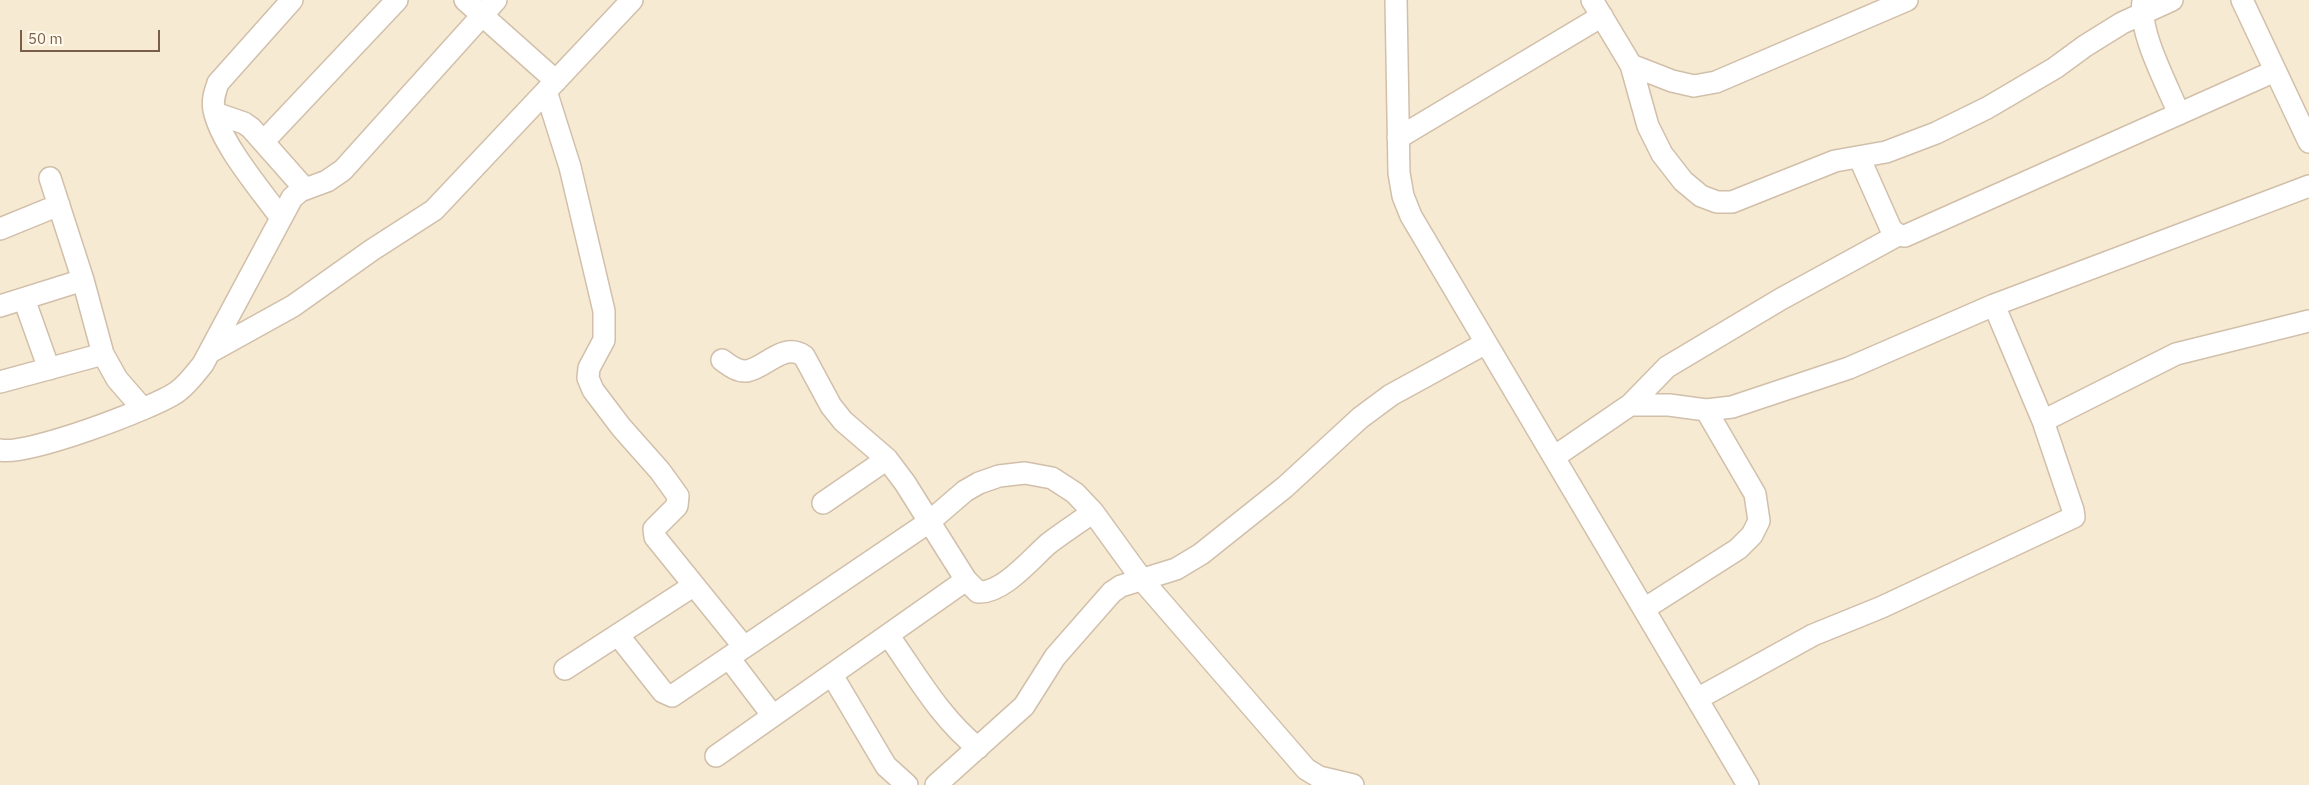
<!DOCTYPE html>
<html>
<head>
<meta charset="utf-8">
<style>
	body { margin:0 }
	#map { position:relative; width:2309px; height:785px; overflow:hidden; background:#fef7e5; font-family:"IBM Plex Sans",sans-serif }
	canvas { display:block }
	.scale { position:absolute; left:20px; top:30px; width:140px; height:22px; box-sizing:border-box; border:2px solid #7a5f48; border-top:0; padding-left:6px; font-size:15px; line-height:18px; white-space:nowrap; color:#7a5f48; -webkit-text-stroke:4px #fffaed; paint-order:stroke }
</style>
</head>
<body>
<div id="map">
<canvas width="2309" height="785"></canvas>
<div class="scale">50 m</div>
</div>
<script>
const context = document.querySelector('canvas').getContext('2d');
context.lineJoin = 'round';
function paint(path, color) {
  context.fillStyle = color;
  context.fill(path, 'evenodd');
}
function strokePath(path, color, width, dash) {
  context.strokeStyle = color;
  context.lineWidth = width;
  context.lineCap = dash ? 'butt' : 'round';
  context.setLineDash(dash || []);
  context.stroke(path);
}
paint(new Path2D(`
	M0 0H2309V785H0Z`), '#f6ead3');
const minor = new Path2D(`
	M465 0 556 81
	M1396 0 1399 173 1403 196 1411 216 1748 785
	M1592 0 1631 65 1648 126 1662 154 1683 181 1701 196 1717 202H1732L1835 161 1886 152 1936 133 1987 108 2055 68 2085 46 2122 23 2172 0
	M2242 0 2309 142
	M2143 1C2138 32 2167 84 2179 114
	M1631 65 1672 81 1694 86 1716 82 1907 0
	M546 91 570 167 604 311V340L589 368 588 378 593 390 621 427 660 471 678 496 677 506 654 529 655 537 744 647
	M215 113 244 123 251 128 305 189
	M1398 138 1602 16
	M264 141 397 0
	M1859 157 1891 229 1898 235 1905 236 2275 71
	M50 178 83 280 103 354 117 379 143 409
	M281 218C260 189 221 144 214 110 212 100 215 92 218 83L292 0
	M0 229 59 205
	M24 299 49 369
	M0 306 83 280
	M210 352 293 306 372 250 434 210 632 0
	M722 360C729 365 737 372 747 371 767 367 783 342 804 356L831 406 843 421 887 459 905 483 966 580 978 592C1002 594 1031 559 1048 544 1062 533 1078 523 1093 512
	M0 382 103 354
	M1630 405H1669L1706 410 1732 407 1849 368 1994 305 2309 186
	M2043 421 2176 354 2309 321
	M0 450C27 456 152 409 177 392 187 385 195 374 203 364L292 198 300 191 327 181 343 170 496 0
	M1554 457 1630 405 1667 367 1781 299 1898 235
	M823 503 887 459
	M1644 609 1738 549 1752 535 1759 521 1755 494 1706 410
	M618 635 663 692 672 696 929 522 965 491 979 483 999 476 1025 473 1052 478 1075 493 1093 512 1143 581 1306 769 1319 777 1353 785
	M888 635C916 674 940 718 978 748
	M729 658 773 716
	M565 669 693 586
	M832 675 886 766 907 785
	M1697 699 1813 635 1882 607 2074 517 2073 510 2043 421 1994 305
	M716 756 966 580
	M936 785 1024 706 1055 657 1112 592 1121 586 1176 569 1201 554 1285 487 1360 418 1391 395 1486 343`);
strokePath(minor, '#d1bfaa', 24);
strokePath(minor, '#fff', 21);
</script>
</body>
</html>
